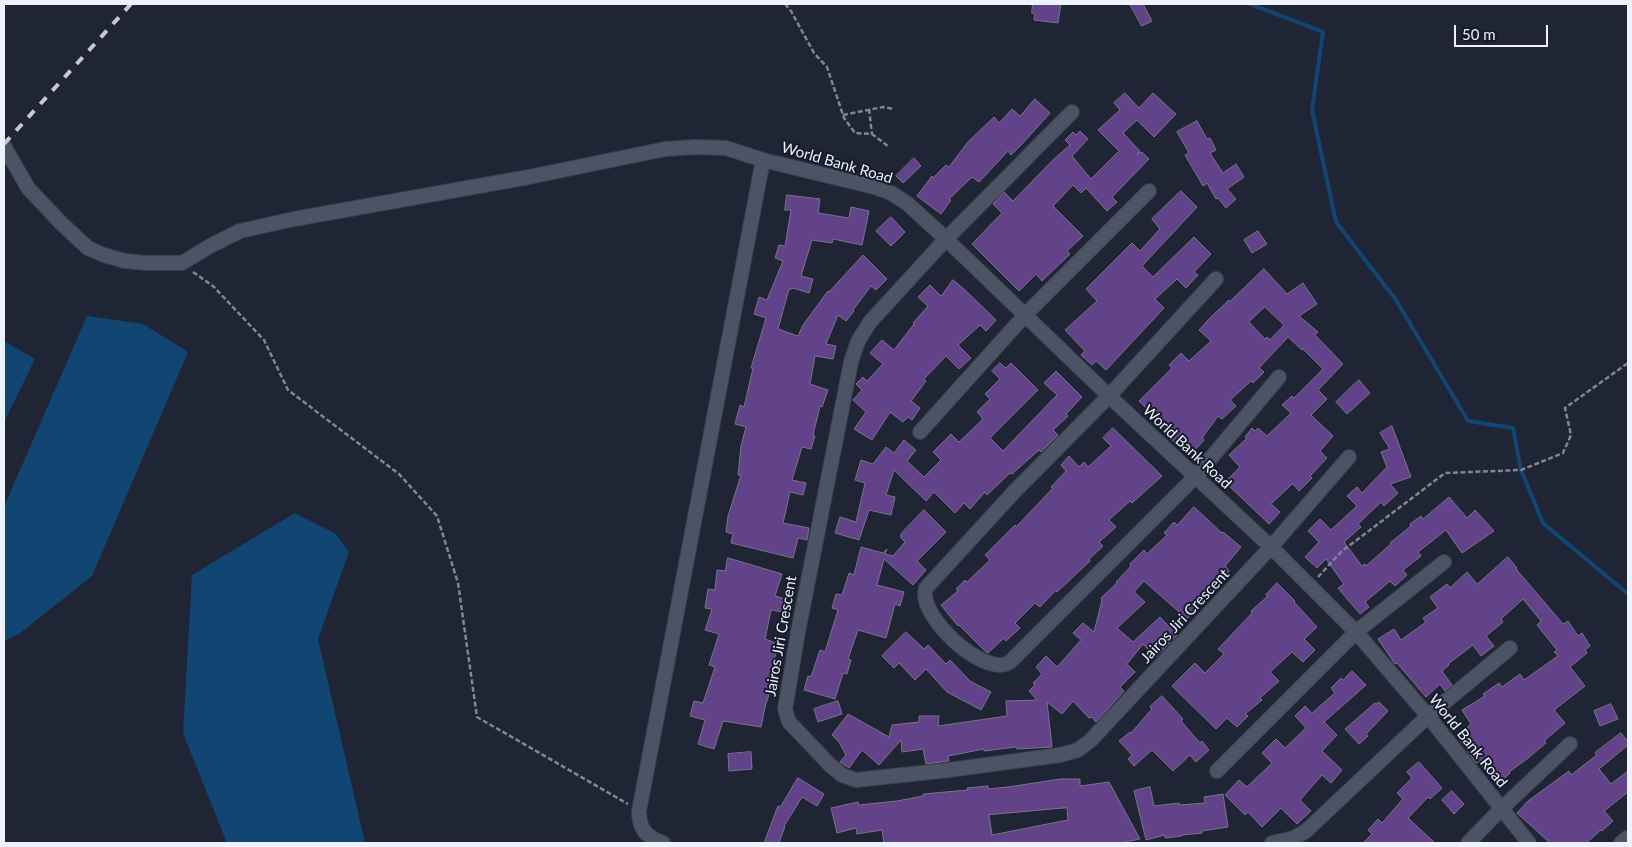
<!DOCTYPE html>
<html>
<head>
<meta charset="utf-8">
<style>
	body { margin:0 }
	#map { position:relative; width:1632px; height:847px; overflow:hidden; background:#1f2535; font-family:Lato,sans-serif }
	canvas { display:block }
	.frame { position:absolute; inset:0; border:5px solid #eef2fd; pointer-events:none }
	.scale { position:absolute; left:1454px; top:25px; width:94px; height:22px; box-sizing:border-box; border:2px solid #eef2fd; border-top:0; padding-left:6px; font-size:15px; line-height:18px; white-space:nowrap; color:#eef2fd; -webkit-text-stroke:4px #161b2b; paint-order:stroke }
</style>
</head>
<body>
<div id="map">
<canvas width="1632" height="847"></canvas>
<div class="frame"></div>
<div class="scale">50 m</div>
</div>
<script>
const context = document.querySelector('canvas').getContext('2d');
context.lineJoin = 'round';
function paint(path, color) {
  context.fillStyle = color;
  context.fill(path, 'evenodd');
}
function strokePath(path, color, width, dash) {
  context.strokeStyle = color;
  context.lineWidth = width;
  context.lineCap = dash ? 'butt' : 'round';
  context.setLineDash(dash || []);
  context.stroke(path);
}
function label(font, color, halo, rows, align = 'center') {
  context.font = font + ' Lato,sans-serif';
  context.lineWidth = 4;
  context.setLineDash([]);
  context.textBaseline = 'middle';
  context.strokeStyle = halo;
  context.fillStyle = color;
  for (const [text, x, y, turn = 0] of rows) {
    context.save();
    context.translate(x, y);
    context.rotate((+turn || 0) * Math.PI / 180);
    context.textAlign = isNaN(turn) ? turn : align;
    if (halo) context.strokeText(text, 0, 0);
    context.fillText(text, 0, 0);
    context.restore();
  }
}
paint(new Path2D(`
	M87 316 143 324 188 352 92 576 19 634 4 641V507Z
	M4 341 35 359 4 422Z
	M295 513 336 534 349 552 318 639 365 843H227L183 733 192 575Z`), '#124672');
strokePath(new Path2D(`
	M1250 4 1323 32 1312 110 1336 222 1396 300 1468 421 1513 428 1521 470 1543 523 1628 594`), '#124672', 4);
const building = new Path2D(`
	M1033 4H1061L1058 23 1034 20 1035 14 1032 13Z
	M1130 4H1143L1152 21 1142 26Z
	M1125 93 1139 108 1153 93 1176 114 1154 137 1137 120 1123 133 1140 151 1137 154 1142 152 1149 159 1112 197 1117 202 1107 211 1086 188 1081 193 1073 185 1053 206 1083 236 1067 251 1070 254 1042 281 1036 274 1019 291 972 244 1002 213 993 204 1004 192 1013 201 1054 159 1070 145 1065 140 1073 132 1076 135 1080 131 1088 139 1072 156 1091 179 1119 151 1098 130 1120 110 1114 103Z
	M1035 99 1050 113 1024 142 1011 155 1008 151 979 182 972 177 949 199 951 200 941 214 917 196 932 176 933 178 946 165 949 167 968 142 994 117 999 123 1012 109 1020 116Z
	M1197 121 1207 139 1210 138 1216 150 1210 153 1223 173 1236 164 1244 177 1227 189 1236 199 1226 208 1218 198 1216 199 1207 183 1203 186 1185 155 1189 153 1177 132Z
	M914 158 921 166 903 183 896 176Z
	M1181 191 1197 207 1142 266 1153 277 1194 237 1211 254 1194 272 1198 275 1186 288 1177 279 1155 299 1164 308 1106 370 1096 361 1092 365 1081 355 1085 351 1065 330 1097 301 1086 289 1132 243 1140 251 1160 229 1152 219Z
	M787 195 820 199 818 213 849 218 851 207 869 211 862 245 833 239 832 243 812 240 801 276 813 279 809 293 793 288 792 289H789L778 329 798 336 803 325 828 291 829 292 863 255 887 279 876 290 871 286 853 310 854 311 846 321 838 315 826 344 836 346 833 359 815 356 810 384 828 390 822 407 820 406 813 435 815 436 811 449 802 447 792 480 806 483 803 495 790 492 783 523 809 528 807 540 798 538 793 558 731 543 733 534 726 532 728 516 741 475H738L741 446 746 427 735 424 740 405 744 407 753 368H751L766 318 754 314 759 297 767 300 783 261 775 258 779 245 785 246 791 210H785Z
	M891 217 905 232 891 246 876 231Z
	M1258 231 1267 244 1252 253 1244 240Z
	M1264 269 1287 294 1303 283 1317 304 1299 316 1318 332 1315 335 1343 364 1318 390 1327 399 1311 415 1333 436 1320 451 1327 458 1310 476 1312 478 1299 491 1293 484 1291 485 1271 504 1280 512 1269 524 1225 482 1240 467 1229 455 1247 438 1245 437 1252 428 1255 431 1258 428 1267 436 1291 413 1282 405 1292 396 1294 398 1323 369 1303 349 1302 350 1288 337 1259 368 1264 372 1253 383 1251 381 1230 400 1236 406 1222 419 1218 416 1202 438 1204 440 1195 450 1184 440 1178 446 1156 424 1159 421 1139 401 1172 368 1169 365 1181 353 1189 361 1211 341 1199 330 1210 318 1229 300 1230 301ZM1265 307 1284 325 1270 340 1267 337 1265 339 1249 322Z
	M953 280 964 289 996 320 986 331 980 325 958 345 971 358 959 369 946 356 924 379 926 381 911 401 920 408 912 420 908 417 903 422 890 412 872 440 854 429 866 412 853 400 862 390 856 384 863 377 867 381 883 364 870 353 882 340 894 350 914 324 913 323 928 306 918 297 930 285 941 296Z
	M1000 363 1006 368 1011 363 1038 390 990 438 1003 451 1057 395 1044 383 1056 371 1082 397 1066 414 1068 416 1053 430 1058 435 1041 452 1039 450 1012 474 1010 473 987 495 985 492 970 509 964 503 955 513 934 492 926 501 894 470 886 495 895 497 891 515 869 510 859 540 835 533 840 517 856 522 865 483 855 480 861 460 873 464 886 447 894 453 904 440 916 450 907 461 924 477 941 460 933 452 951 434 959 442 983 419 977 412 990 399 985 394 1000 379 992 371Z
	M1359 380 1370 393 1347 414 1336 402Z
	M1392 426 1411 477 1390 484 1398 493 1384 506 1381 502 1358 524 1361 527 1344 542 1362 566 1365 564 1366 566 1391 544 1390 543 1411 526 1410 524 1421 516 1423 519 1449 497 1467 518 1475 510 1494 531 1462 553 1446 530 1418 552 1421 556 1403 570 1407 575 1395 586 1390 581 1365 602 1369 607 1360 614 1338 588 1344 584 1326 559 1317 568 1305 557 1319 542 1308 531 1320 519 1331 530 1357 506 1347 496 1357 487 1362 493 1387 467 1381 452 1390 449 1380 433Z
	M1113 428 1162 476 1132 503 1130 501 1109 520 1116 527 1099 542 1103 546 1089 559 1090 561 1057 592 1056 590 1040 607 1035 603 1015 623 1020 628 1006 641 1004 638 988 653 985 651 959 625 958 626 941 605 958 591 956 589 965 580 967 582 990 560 985 555 1015 525 1016 527 1053 488 1051 487 1066 471 1061 465 1069 456 1079 467 1084 462 1088 467 1111 446 1103 438Z
	M1194 507 1222 533 1223 532 1241 547 1225 566 1229 571 1200 601 1201 602 1187 619 1144 581 1134 592 1145 602 1117 628 1133 642 1160 617 1177 635 1156 657 1143 644 1127 664 1135 672 1120 687 1124 691 1096 722 1092 717 1089 718 1073 701 1062 714 1047 702 1052 747 1017 749 1016 747 984 751V749L948 756 949 761 926 764 923 749 902 752 901 740 879 765 862 750 849 768 840 762 846 755 839 742 832 735 848 714 889 737 892 725 919 722V716H939L938 726 1007 716 1006 701 1037 700 1029 691 1035 685 1033 683 1042 674 1036 667 1046 656 1057 667 1081 640 1073 633 1083 623 1094 632 1102 600 1101 598 1117 583 1116 582 1131 566 1130 564 1144 550 1147 554 1167 535 1164 533 1174 522 1177 525Z
	M924 510 946 532 917 561 926 570 913 585 884 559 877 585 904 592 900 606 895 604 886 638 858 630 848 659 851 660 847 674 843 673 835 699 804 690 808 676 811 677 820 650 825 652 838 610 832 608 836 594 842 595 849 573 854 575 861 547 883 553 887 549 885 554 893 556 905 542 901 538V534Z
	M1508 557 1517 568 1516 569 1563 624 1568 621 1578 636 1582 633 1590 646 1585 650 1587 653 1570 667 1585 686 1554 710 1565 723 1544 741 1546 743 1528 758 1509 772 1510 773 1498 784 1478 762 1476 763 1457 736 1471 724 1462 710 1485 696 1483 694 1499 683 1502 687 1520 674 1524 680 1558 656 1554 652 1557 650 1537 625 1541 621 1523 599 1501 619 1503 622 1486 636 1494 646 1481 656 1473 645 1448 664 1449 665 1442 671 1452 685 1445 691 1440 684 1426 697 1397 663 1395 664 1378 639 1394 629 1401 640 1426 622 1423 618 1438 608 1430 597 1447 584 1450 588 1467 572 1477 584Z
	M728 558 782 574 775 596 786 599 782 612 771 610 765 639 779 644 772 666 775 667 768 687 771 688 765 707 761 727 723 721 714 749 698 744 705 720 690 716 694 701 703 703 715 667 709 665 719 634 705 630 712 609 705 608 708 589 715 590 717 570 725 571Z
	M1277 583 1295 601 1294 602 1317 627 1304 639 1315 650 1303 662 1292 652 1270 672 1279 681 1260 698 1262 700 1245 714 1248 716 1237 727 1227 718 1216 729 1172 686 1195 663 1205 673 1224 654 1218 649 1252 613 1251 611 1268 596 1266 595Z
	M906 632 924 649 928 645 946 664 950 660 970 681 991 692 981 710 947 692 926 669 915 680 899 663 894 668 882 656Z
	M1352 671 1366 685 1324 722 1337 735 1322 751 1342 770 1331 783 1322 775 1300 800 1311 811 1297 824 1281 808 1262 827 1248 812 1245 815 1225 795 1239 780 1247 787 1272 763 1262 753 1276 739 1285 748 1306 728 1295 716 1305 706 1312 713 1335 693 1331 688 1341 678 1343 680Z
	M1162 696 1183 719 1181 721 1200 743 1202 741 1209 750 1196 762 1190 755 1173 771 1152 750 1134 766 1128 759 1132 755 1119 741 1130 732 1131 733 1152 709 1150 707Z
	M838 701 842 714 818 722 814 709Z
	M1379 702 1388 711 1366 734 1368 736 1359 744 1345 729 1375 703 1377 704Z
	M1611 704 1618 719 1600 726 1594 711Z
	M1621 733 1628 742V745L1599 769 1611 784 1628 771V792L1604 811 1613 821 1602 831 1601 830 1586 843H1550L1517 813 1528 801 1569 771 1571 775 1597 755 1595 753Z
	M751 752 752 769 729 771 728 754Z
	M1419 762 1442 788 1430 799 1428 797 1408 818 1435 843H1363L1372 834 1368 830 1378 819 1382 823 1403 799 1397 793 1412 778 1407 772Z
	M798 778 824 794 817 806 802 797 784 826H785L779 843H764L778 806 780 807Z
	M1061 779H1080V786L1109 782 1140 839 1120 843H884L882 830 857 834 856 828 837 833 831 808 858 802 859 805 897 801 923 796V794L968 790 967 788 988 786V789L1008 787ZM1067 808 1068 820 992 835 989 815Z
	M1150 787 1154 806 1179 803V805L1205 803 1204 797 1223 794 1228 827 1202 831V833L1182 835V836L1165 838V835L1146 840 1134 791Z
	M1452 791 1464 804 1454 814 1442 800Z`);
paint(building, '#62438a');
strokePath(building, '#7a7387', 1);
const street = new Path2D(`
	M1072 112 946 239 870 322 858 341 851 362 798 632 785 709 789 722 830 765 842 775 856 780 949 770 1060 755 1078 750 1091 740 1271 547 1349 457
	M4 146 28 188 62 224 88 248 104 255 125 261 147 263H182L210 246 240 231 294 219 529 177 665 149 695 147 726 148 763 160 874 187 891 193 908 204 946 239 1109 396 1271 547 1356 632 1428 716 1529 843
	M1216 279 1109 396 1014 492 926 588C916 615 985 679 1010 662L1195 477 1279 377
	M920 432 1026 314 1149 191
	M1217 771 1356 632 1444 562
	M663 843C646 837 639 829 639 811L763 160
	M1272 843 1294 838 1306 831 1428 716 1510 648
	M1468 843 1501 809 1570 744
	M1621 843 1627 838`);
strokePath(street, '#3b404e', 16);
strokePath(new Path2D(`
	M785 4 791 11 814 53 827 67 844 118 855 133 872 134 888 146
	M869 109 872 134
	M843 115 883 107 893 109
	M193 272 213 286 264 340 288 390 399 474 437 516 458 583 477 717 628 804
	M1318 577 1341 552 1445 473 1521 470 1563 453 1571 435 1565 408 1628 363`), '#818694', 2.5, [5, 2.5]);
strokePath(street, '#4c5365', 14);
strokePath(new Path2D(`
	M4 144 131 4`), '#c5c9d5', 4, [9, 9]);
label('15px', '#eef2fd', '#161b2b', [
	["World Bank Road",837,163,16],
	["World Bank Road",1187,447,43],
	["Jairos Jiri Crescent",1185,616,-47],
	["Jairos Jiri Crescent",781,636,-80],
	["World Bank Road",1468,741,51]
]);
</script>
</body>
</html>
